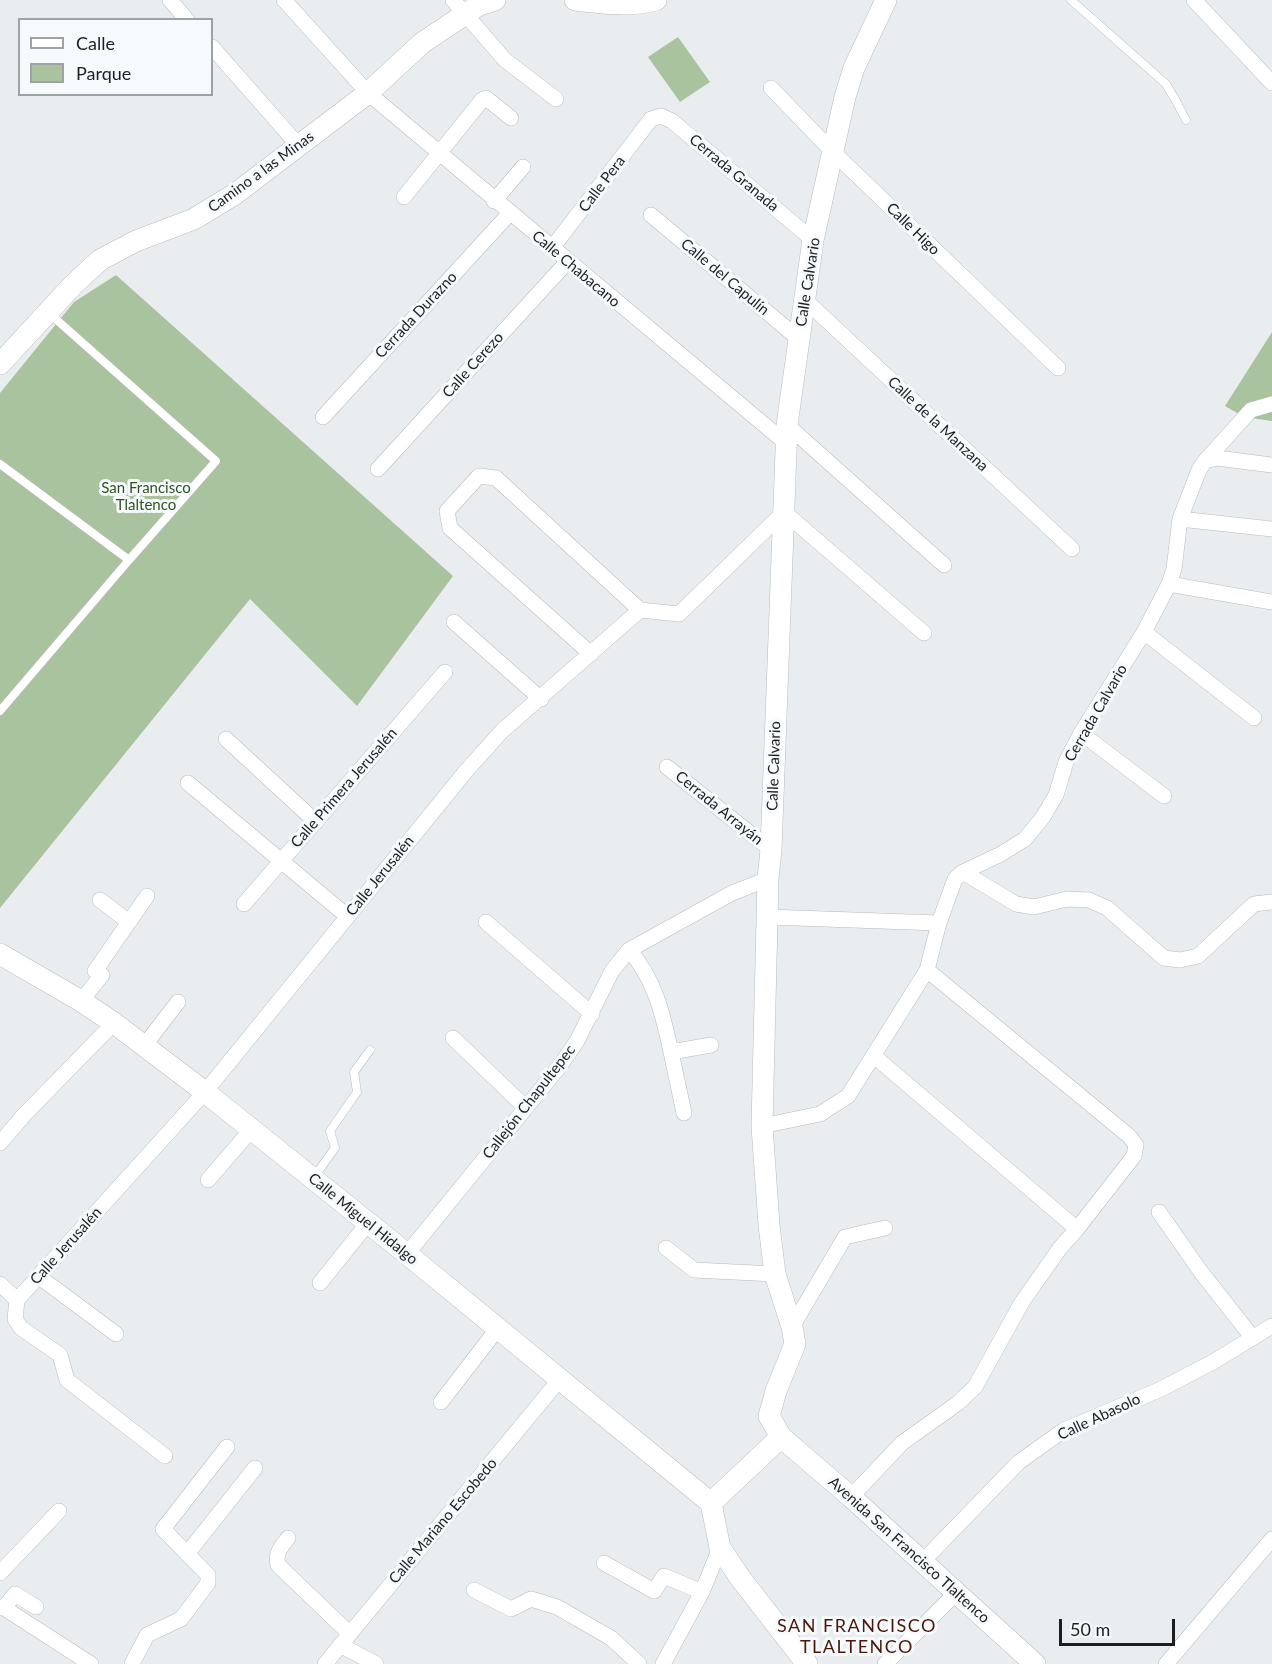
<!DOCTYPE html>
<html>
<head>
<meta charset="utf-8">
<style>
	body { margin:0 }
	#map { position:relative; width:1272px; height:1664px; overflow:hidden; background:#e9edf0; font-family:Lato,sans-serif }
	canvas { display:block }
	.legend { position:absolute; left:18px; top:18px; width:195px; height:78px; box-sizing:border-box; background:#f6fafd; border:2px solid #9fa2a4; margin:0; padding:8px 10px; list-style:none; font-size:18px; color:#1d1e1f }
	.legend li { display:flex; align-items:center; gap:12px; height:30px }
	.legend b { width:30px; border:2px solid #9fa2a4 }
	.scale { position:absolute; left:1059px; top:1619px; width:116px; height:27px; box-sizing:border-box; border:3px solid #1d1e1f; border-top:0; padding-left:8px; font-size:18px; line-height:21px; white-space:nowrap; color:#1d1e1f; -webkit-text-stroke:4px #f6fafd; paint-order:stroke }
</style>
</head>
<body>
<div id="map">
<canvas width="1272" height="1664"></canvas>
<ul class="legend">
<li><b style="height:8px;background:#fff"></b>Calle</li>
<li><b style="height:16px;background:#aac39f"></b>Parque</li>
</ul>
<div class="scale">50 m</div>
</div>
<script>
const context = document.querySelector('canvas').getContext('2d');
context.lineJoin = 'round';
function paint(path, color) {
  context.fillStyle = color;
  context.fill(path, 'evenodd');
}
function strokePath(path, color, width, dash) {
  context.strokeStyle = color;
  context.lineWidth = width;
  context.lineCap = dash ? 'butt' : 'round';
  context.setLineDash(dash || []);
  context.stroke(path);
}
function label(font, color, halo, rows, align = 'center') {
  context.font = font + ' Lato,sans-serif';
  context.lineWidth = 6;
  context.setLineDash([]);
  context.textBaseline = 'middle';
  context.strokeStyle = halo;
  context.fillStyle = color;
  for (const [text, x, y, turn = 0] of rows) {
    context.save();
    context.translate(x, y);
    context.rotate((+turn || 0) * Math.PI / 180);
    context.textAlign = isNaN(turn) ? turn : align;
    if (halo) context.strokeText(text, 0, 0);
    context.fillText(text, 0, 0);
    context.restore();
  }
}
paint(new Path2D(`
	M678 37 710 82 680 102 648 57Z
	M116 275 453 576 357 706 250 599 0 908V393L74 302Z
	M1272 332V421L1244 417 1225 406Z`), '#aac39f');
const lane = new Path2D(`
	M1071 0 1166 84 1176 101 1186 120
	M50 314 216 461 129 560
	M0 464 129 560 0 711
	M314 1177 335 1148 330 1131 357 1092 354 1072 370 1050`);
const street = new Path2D(`
	M170 0 187 20
	M284 0 368 93 786 443
	M453 0 505 60 556 99
	M1194 0 1272 83
	M212 47 299 146
	M771 88 833 152 1058 368
	M404 197 482 100 486 98 511 118
	M494 201 523 167
	M651 215 799 339
	M552 248 651 119 661 116 672 121 813 240
	M804 299 1072 549
	M323 417 510 213
	M787 425 944 565
	M1205 461 1251 410 1272 404
	M378 469 568 261
	M1180 519 1272 529
	M1169 584 1272 602
	M454 622 541 699
	M1144 632 1254 718
	M591 654 450 528 447 511 479 476 496 478 640 610
	M1081 733 1164 796
	M226 739 316 822
	M667 767 771 850
	M188 783 347 916
	M963 872 1016 904 1034 907 1067 899 1089 900 1107 908 1164 958 1180 960 1198 956 1254 904 1272 902
	M244 904 445 672
	M767 917 939 923
	M129 922 147 896
	M486 922 592 1014
	M629 950C655 979 663 1015 671 1052
	M81 1001 102 975 95 971 129 922 100 900
	M453 1038 526 1108
	M144 1046 178 1002
	M874 1056 1077 1229
	M684 1113 671 1052 711 1045
	M762 1126 820 1114 848 1096 927 970 939 923 955 879 963 872 1001 854 1025 839 1043 817 1056 795 1066 762 1081 733 1144 632 1169 584 1174 569 1180 519 1199 470 1205 461 1217 458 1272 465
	M0 1143 24 1115 114 1023
	M208 1180 251 1130
	M1159 1212 1201 1272 1252 1337
	M666 1248 694 1270 775 1274
	M407 1254 559 1067 577 1041 612 971 629 950 732 893 768 879
	M38 1276 116 1334
	M320 1283 368 1223
	M0 1284 17 1300 15 1319 21 1328 60 1355 67 1380 165 1456
	M17 1300 205 1092 466 771 502 731 640 610 679 614 784 512 924 633
	M792 1327 845 1237 885 1228
	M441 1402 498 1328
	M851 1497 902 1443 958 1403 975 1387 1022 1302 1060 1248 1077 1229 1134 1156 1136 1145 1129 1136 927 970
	M288 1538C281 1547 275 1553 278 1565L350 1634
	M187 1554 255 1468
	M922 1562 1019 1462 1064 1430 1159 1390 1213 1362 1272 1326
	M604 1563 654 1591 664 1576 702 1592
	M0 1573 59 1511
	M474 1590 511 1609 531 1599 557 1607 611 1638 639 1664
	M0 1607 4 1608 91 1664
	M4 1608 15 1594 36 1607
	M340 1645 376 1664
	M132 1664 147 1635 181 1619 208 1583V1575L163 1529 227 1447
	M325 1664 560 1379
	M663 1664 702 1592 720 1548
	M885 1664 956 1593
	M1166 1664 1272 1539`);
const secondary = new Path2D(`
	M575 0C602 3 630 7 656 0
	M0 364 73 285 100 260 136 241 194 219 235 194 368 93 422 43 479 5 495 0
	M0 954 81 1001 114 1023 205 1092 407 1254 711 1503
	M781 1437 851 1497 1035 1664
	M711 1503 781 1437 769 1416 776 1391 795 1344 792 1327 775 1274 769 1225 762 1126 768 879 771 850 787 425 813 240 845 97 854 68 886 0
	M711 1503 720 1548 741 1579 807 1664`);
strokePath(lane, '#b8bbbe', 9);
strokePath(street, '#b8bbbe', 16);
strokePath(secondary, '#b8bbbe', 22);
strokePath(lane, '#fff', 8);
strokePath(street, '#fff', 15);
strokePath(secondary, '#fff', 21);
label('15px', '#1d1e1f', '#f6fafd', [
	["Camino a las Minas",261,172,-36],
	["Cerrada Granada",734,173,40],
	["Calle Pera",602,184,-53],
	["Calle Higo",913,229,44],
	["Calle Chabacano",576,269,40],
	["Calle del Capulín",725,277,40],
	["Calle Calvario",808,282,-81],
	["Cerrada Durazno",416,315,-47],
	["Calle Cerezo",473,365,-48],
	["Calle de la Manzana",938,424,43],
	["Cerrada Calvario",1096,713,-60],
	["Calle Calvario",774,766,-88],
	["Calle Primera Jerusalén",344,788,-49],
	["Cerrada Arrayán",719,808,39],
	["Calle Jerusalén",380,876,-51],
	["Callejón Chapultepec",529,1102,-52],
	["Calle Miguel Hidalgo",363,1219,39],
	["Calle Jerusalén",66,1246,-48],
	["Calle Abasolo",1099,1417,-25],
	["Calle Mariano Escobedo",443,1521,-50],
	["Avenida San Francisco Tlaltenco",909,1550,42]
]);
label('15px', '#31531d', '#f6fafd', [
	["San Francisco",146,488],
	["Tlaltenco",146,505]
]);
context.letterSpacing = '1.5px';
label('18px', '#4a1807', '#f6fafd', [
	["SAN FRANCISCO",857,1626],
	["TLALTENCO",857,1647]
]);
context.letterSpacing = '0px';
</script>
</body>
</html>
